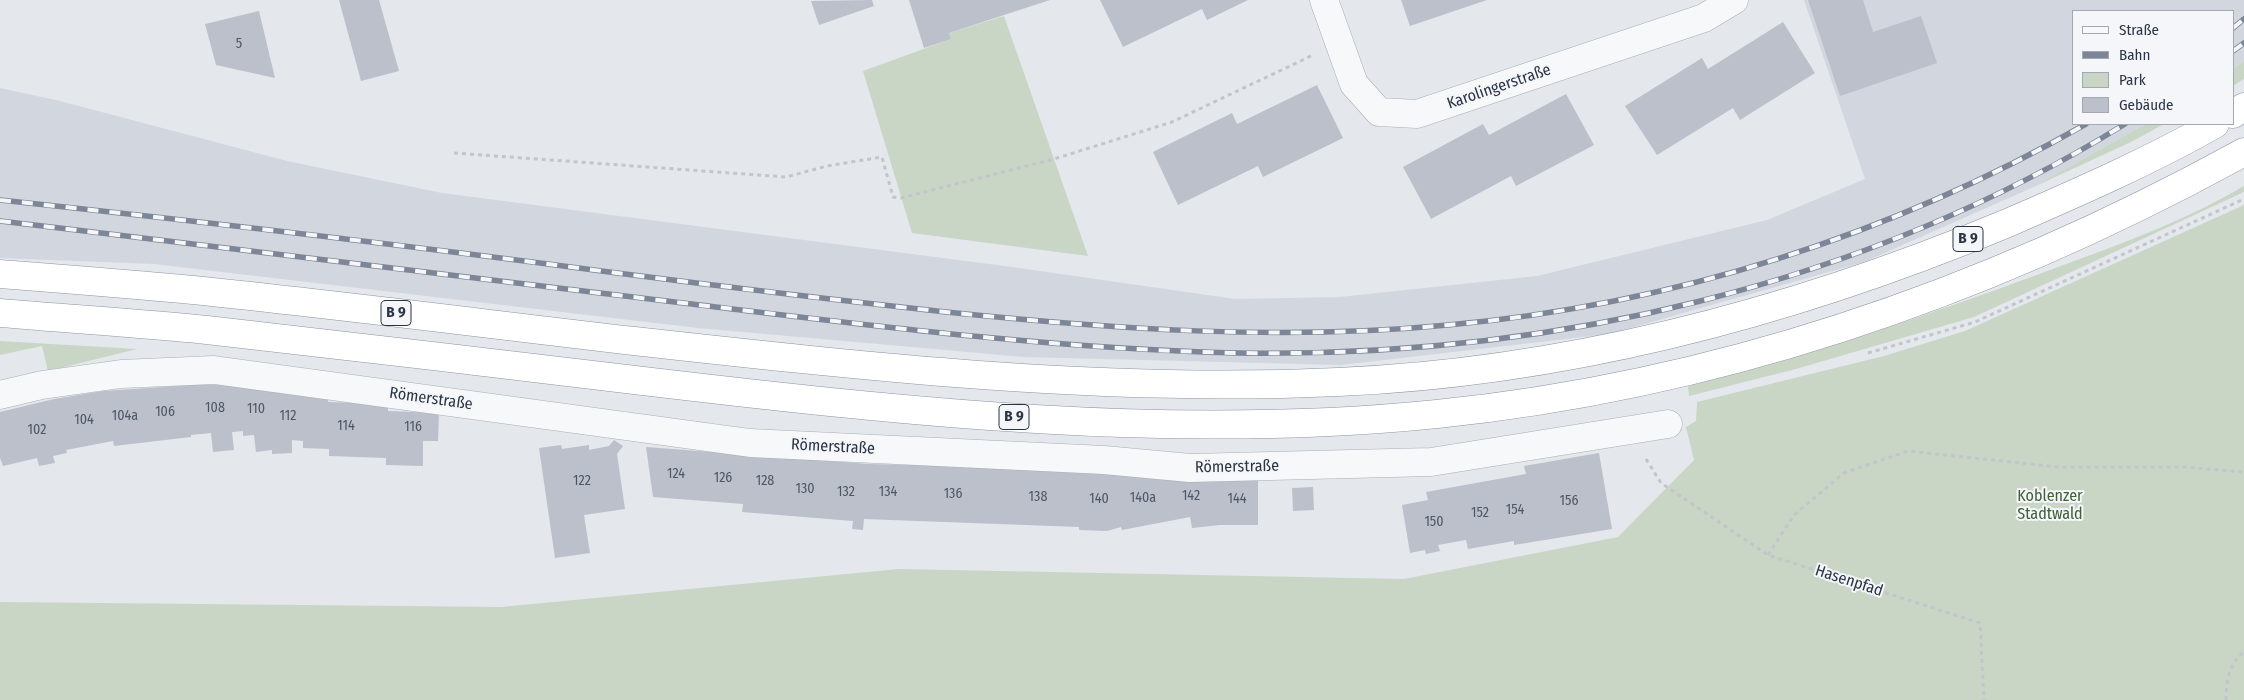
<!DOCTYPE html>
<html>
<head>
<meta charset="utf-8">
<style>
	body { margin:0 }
	#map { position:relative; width:2244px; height:700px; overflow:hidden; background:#e4e7ec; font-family:"Fira Sans Condensed",sans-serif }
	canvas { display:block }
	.legend { position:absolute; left:2072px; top:10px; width:162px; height:115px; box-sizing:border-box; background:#f4f6f9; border:1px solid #a4a8b1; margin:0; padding:6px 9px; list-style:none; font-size:15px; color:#2b3445 }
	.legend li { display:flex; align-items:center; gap:10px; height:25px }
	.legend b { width:25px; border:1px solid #a4a8b1 }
</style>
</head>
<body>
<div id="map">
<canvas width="2244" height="700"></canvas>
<ul class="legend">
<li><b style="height:6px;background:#f7f8fa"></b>Straße</li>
<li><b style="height:6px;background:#7d8696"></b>Bahn</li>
<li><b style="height:14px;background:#c9d6c5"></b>Park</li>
<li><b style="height:14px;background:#bbc0ca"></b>Gebäude</li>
</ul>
</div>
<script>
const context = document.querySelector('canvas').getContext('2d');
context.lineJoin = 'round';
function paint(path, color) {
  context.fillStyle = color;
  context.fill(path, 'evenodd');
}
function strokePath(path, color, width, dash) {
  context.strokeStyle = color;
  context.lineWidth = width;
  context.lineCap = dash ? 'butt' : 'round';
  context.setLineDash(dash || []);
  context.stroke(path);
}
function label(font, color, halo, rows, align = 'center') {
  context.font = font + ' "Fira Sans Condensed",sans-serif';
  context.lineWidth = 4;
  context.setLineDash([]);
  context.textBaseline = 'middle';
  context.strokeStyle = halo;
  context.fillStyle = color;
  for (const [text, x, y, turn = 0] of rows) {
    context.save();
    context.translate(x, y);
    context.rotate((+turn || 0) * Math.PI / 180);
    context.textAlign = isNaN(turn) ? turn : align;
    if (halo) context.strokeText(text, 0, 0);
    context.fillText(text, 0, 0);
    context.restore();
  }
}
paint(new Path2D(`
	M1804 0H2244V61L2233 69V11H2073V124H2146L2027 190 1864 262 1609 334 1341 365 1024 357 698 328 154 264 0 258V88L60 101 287 161 442 193 1012 267 1235 299 1340 297 1537 276 1767 220 1865 179Z`), '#d2d6de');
paint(new Path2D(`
	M1004 16 1088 256 912 233 863 71 951 39 949 33Z
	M2244 61V79L2233 86V69Z
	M2146 124H2164L2131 142 2027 190Z
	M2244 186V192L1974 317 1796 369 1689 396 1688 386C1808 356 1926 316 2042 273 2110 248 2181 223 2244 186Z
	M2244 205V700H0V602L501 607 899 569 1404 579 1618 537 1694 460 1686 427 1696 421 1697 402 1884 356 1965 331Z
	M0 341 137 349 48 371 42 346 0 355Z`), '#c9d6c5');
paint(new Path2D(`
	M339 0H379L399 71 361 81Z
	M872 0 874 6 819 25 811 1Z
	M909 0H1050L949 33 951 39 924 48Z
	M1100 0H1248L1207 20 1202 9 1123 47Z
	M1401 0H1487L1410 26Z
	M1808 0H1863L1873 32 1921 16 1937 63 1840 96Z
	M259 11 275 78 216 65 205 24Z
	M1783 22 1815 73 1740 120 1733 108 1657 155 1625 106 1702 58 1708 69Z
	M1317 85 1343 138 1263 177 1258 166 1178 205 1153 152 1232 113 1237 124Z
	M1566 94 1594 145 1516 186 1511 176 1431 219 1403 167 1483 124 1489 135Z
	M238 382 329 395 328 402 388 404V411L439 413 438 441H423V466L386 465V458L329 456V449L303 448V441L292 440V453L272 454V450L256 452 254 435 243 436V431L232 432 234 450 213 452 211 433 191 435V437L114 446 113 441 66 450 67 453 53 456 55 463 39 466 37 458 3 466 0 458V412L54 399 103 391Z
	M614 440 623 446 617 454 625 509 584 515 590 553 555 558 539 448 561 445 562 449 589 445V450L609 446Z
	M646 447 869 464 1258 473V525H1220L1192 528 1190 517 1122 530 1121 527 1107 531 1079 530V527L864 519 863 530 852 529 853 521 742 512 743 504 653 497Z
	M1599 453 1612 529 1514 545V541L1468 549 1466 540 1438 545 1440 551 1426 554 1425 550 1410 553 1402 505 1428 500 1426 492 1526 474 1524 466Z
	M1313 487 1314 510 1293 511 1292 488Z`), '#bbc0ca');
const minor = new Path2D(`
	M1324 0 1354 84 1379 112 1417 114 1704 18 1734 0
	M0 395 42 385 121 374 214 370 750 443 1104 460 1190 468 1431 462 1668 424`);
const highway = new Path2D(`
	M2233 114 2244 107
	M0 274C64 279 129 284 193 290 340 305 487 324 634 341 868 367 1102 393 1338 382 1570 372 1797 311 2010 222 2079 192 2150 161 2215 124
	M0 313C69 319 138 323 207 330 352 346 498 364 643 381 905 412 1173 441 1437 414 1722 385 1993 290 2244 152`);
strokePath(minor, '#a9aeb7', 29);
strokePath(highway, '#8b94a3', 29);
strokePath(new Path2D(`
	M454 153 786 177 827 166 882 157 893 197 901 198 1054 159 1172 122 1311 56
	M1868 353 1975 322 2244 199
	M1646 459 1661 483 1768 555 1980 623 1984 700
	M1768 555 1794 515 1844 473 1908 451 2058 467H2183L2244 472
	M2226 700C2226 683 2229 662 2244 652`), '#c2c5cb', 3, [4, 4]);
strokePath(minor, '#f7f8fa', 28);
strokePath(highway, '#fff', 28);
const rail = new Path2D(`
	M2233 28 2244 19
	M2233 51 2244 43
	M0 200C206 222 412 246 617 273 726 287 836 300 946 312 1112 329 1281 341 1448 325 1673 305 1891 235 2086 124
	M0 221C228 248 456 276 683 303 867 325 1052 349 1238 353 1547 358 1861 287 2125 124`);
strokePath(rail, '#7d8696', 5.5);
strokePath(rail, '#f4f6f9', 4, [11]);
label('14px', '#4f5766', null, [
	["5",239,44],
	["108",215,408],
	["110",256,409],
	["106",165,412],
	["104a",125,416],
	["112",288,416],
	["104",84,420],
	["114",346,426],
	["116",413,427],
	["102",37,430],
	["124",676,474],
	["126",723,478],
	["122",582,481],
	["128",765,481],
	["130",805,489],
	["132",846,492],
	["134",888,492],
	["136",953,494],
	["142",1191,496],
	["138",1038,497],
	["140a",1143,498],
	["140",1099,499],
	["144",1237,499],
	["156",1569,501],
	["154",1515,510],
	["152",1480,513],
	["150",1434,522]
]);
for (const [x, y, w] of [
	[1968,239,30],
	[396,313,30],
	[1014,417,30]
]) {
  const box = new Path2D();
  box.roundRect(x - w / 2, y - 12.5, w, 25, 4);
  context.fillStyle = '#f4f6f9';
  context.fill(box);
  strokePath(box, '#2b3445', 1);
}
label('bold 15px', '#2b3445', null, [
	["B 9",1968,239],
	["B 9",396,313],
	["B 9",1014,417]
]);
label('16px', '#2b3445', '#f4f6f9', [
	["Karolingerstraße",1499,87,-19],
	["Römerstraße",431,399,8],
	["Römerstraße",833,447,3],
	["Römerstraße",1237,467,-1],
	["Hasenpfad",1849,581,18]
]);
label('16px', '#3f6138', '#f4f6f9', [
	["Koblenzer",2050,497],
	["Stadtwald",2050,515]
]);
</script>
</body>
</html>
